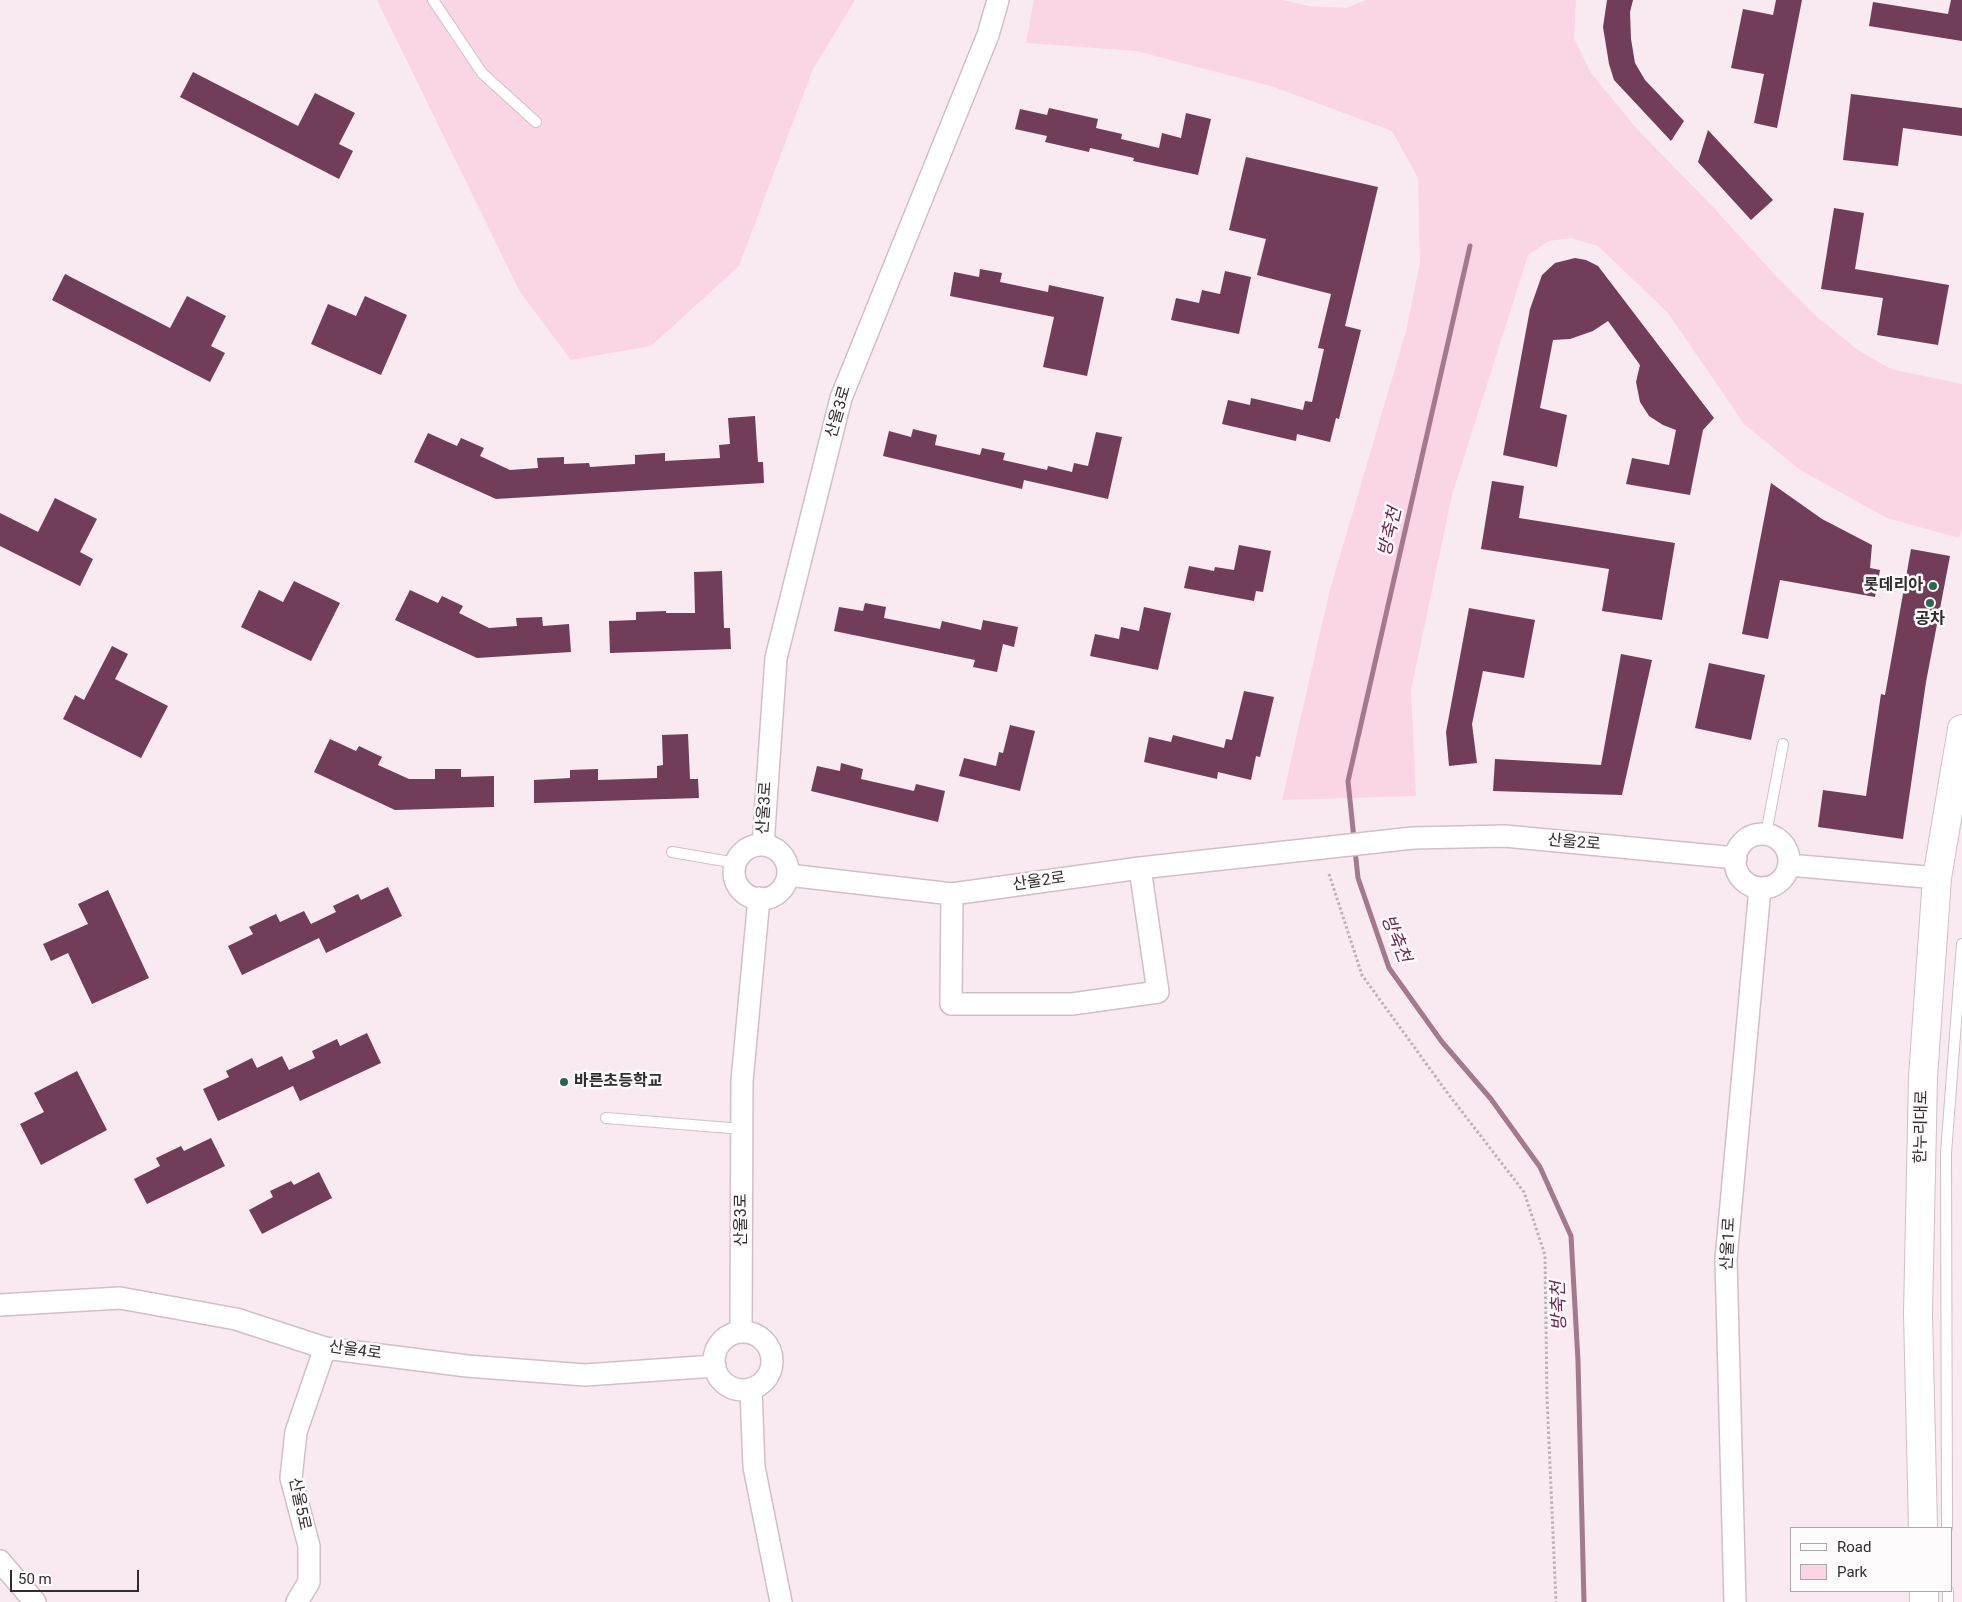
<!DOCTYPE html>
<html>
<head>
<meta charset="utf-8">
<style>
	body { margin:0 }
	#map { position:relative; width:1962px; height:1602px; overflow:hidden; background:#f9eaf1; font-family:Roboto,sans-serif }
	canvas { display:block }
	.legend { position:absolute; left:1790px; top:1527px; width:162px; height:65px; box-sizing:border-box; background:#fefbfc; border:1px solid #aca8aa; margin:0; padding:6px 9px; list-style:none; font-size:15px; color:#322c2f }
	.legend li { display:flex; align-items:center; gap:10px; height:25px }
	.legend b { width:25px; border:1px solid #aca8aa }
	.scale { position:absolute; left:10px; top:1570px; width:129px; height:22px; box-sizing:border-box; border:2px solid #322c2f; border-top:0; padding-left:6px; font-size:15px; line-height:18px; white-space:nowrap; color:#322c2f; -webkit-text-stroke:4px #fefbfc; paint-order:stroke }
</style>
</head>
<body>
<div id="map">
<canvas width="1962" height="1602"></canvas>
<ul class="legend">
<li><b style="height:6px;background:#fff"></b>Road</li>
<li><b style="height:14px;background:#fad5e6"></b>Park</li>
</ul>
<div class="scale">50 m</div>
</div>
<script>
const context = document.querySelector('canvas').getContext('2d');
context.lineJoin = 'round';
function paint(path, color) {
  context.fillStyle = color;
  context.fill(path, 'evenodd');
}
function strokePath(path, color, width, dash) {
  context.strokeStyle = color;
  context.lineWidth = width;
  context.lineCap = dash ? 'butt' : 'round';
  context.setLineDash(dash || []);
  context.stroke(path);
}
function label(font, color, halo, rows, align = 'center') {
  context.font = font + ' Roboto,"Noto Sans KR",sans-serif';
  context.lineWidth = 5;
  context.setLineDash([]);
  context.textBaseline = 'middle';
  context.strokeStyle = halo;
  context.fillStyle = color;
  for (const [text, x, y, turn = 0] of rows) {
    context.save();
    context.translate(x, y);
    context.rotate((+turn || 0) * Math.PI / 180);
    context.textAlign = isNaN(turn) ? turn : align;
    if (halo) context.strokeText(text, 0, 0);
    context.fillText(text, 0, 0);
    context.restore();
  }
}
paint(new Path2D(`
	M377 0H855L813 69 739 266 651 346 571 360 520 292Z
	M1034 0H1283L1309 6 1346 8 1366 0H1576L1574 38 1591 73 1637 129 1713 207 1775 275 1817 317 1858 350 1891 369 1962 384V529L1959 538 1887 518 1800 470 1744 424 1668 313 1598 246 1571 238 1549 241 1528 255 1452 495 1411 690 1416 796 1282 800 1329 593 1406 331 1420 263 1418 178 1392 131 1274 87 1136 51 1026 43Z`), '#fad5e6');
strokePath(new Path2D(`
	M1354 839 1348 781 1470 246
	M1355 850 1358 878 1389 968 1442 1042 1491 1099 1540 1167 1571 1236 1578 1361 1584 1602`), '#a4788d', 5);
paint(new Path2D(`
	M1607 0H1633L1630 12 1631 39 1635 63 1645 80 1684 121 1671 141 1614 80 1609 64 1603 27Z
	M1776 0H1802L1777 128 1754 123 1764 74 1731 68 1743 9 1773 15Z
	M1951 0H1962V41L1869 26 1873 2 1948 14Z
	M193 72 298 126 315 93 355 113 339 144 353 151 339 179 180 97Z
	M1851 94 1962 108V136L1903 128 1898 166 1843 160Z
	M1049 108 1098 119 1096 128 1122 134 1121 139 1159 148 1162 133 1181 138 1186 113 1211 119 1198 175 1133 161 1134 158 1090 148 1089 152 1045 142 1047 136 1015 129 1020 109 1047 115Z
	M1708 130 1773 200 1751 220 1698 162Z
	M1246 157 1378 187 1345 326 1361 330 1339 419 1336 418 1330 442 1297 434 1296 441 1222 424 1228 400 1250 405 1251 398 1303 410 1305 401 1312 402 1324 349 1318 348 1331 294 1257 275 1266 239 1229 230Z
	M1834 208 1864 213 1855 269 1949 285 1938 345 1877 335 1883 298 1821 289Z
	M1575 258 1586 260 1598 266 1714 418 1703 430 1690 495 1626 484 1632 458 1669 465 1676 430 1663 425 1649 416 1640 402 1636 382 1640 365 1608 321 1593 331 1570 339 1553 340 1540 408 1567 415 1557 467 1503 455 1530 309 1542 275 1555 263Z
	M980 269 1002 273 1000 282 1048 292 1049 285 1104 297 1087 376 1043 367 1054 317 950 296 954 272 979 277Z
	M1225 271 1251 277 1239 334 1171 320 1176 298 1199 303 1202 290 1220 294Z
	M65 274 170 328 187 296 226 316 211 346 225 353 210 382 52 300Z
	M365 296 407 315 381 375 311 344 328 304 356 316Z
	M755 416 758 462H763L764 483 496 499 414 462 428 433 457 446 461 438 484 448 480 456 510 470 538 468 537 458 564 457V464L589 463 590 467 635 464V455L665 453V461L720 458 719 445 730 444 728 418Z
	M913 429 937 435 935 445 980 455 982 448 1005 453 1003 460 1047 470 1048 466 1072 472 1074 463 1088 466 1096 432 1122 437 1108 499 1024 480 1022 489 883 456 889 431 911 437Z
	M1492 481 1524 486 1519 518 1675 543 1662 620 1602 611 1609 569 1481 549Z
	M1771 483 1822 519 1872 545 1870 568 1880 570 1875 597 1780 580 1768 639 1742 634Z
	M55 498 97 519 80 552 93 559 80 586 0 546V513L38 532Z
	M1239 545 1271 551 1263 592 1256 591 1254 601 1184 588 1189 566 1214 571 1215 567 1234 570Z
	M1911 549 1950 556 1926 682 1903 839 1818 827 1823 790 1866 796 1881 694 1885 695Z
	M722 571 724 628H730L731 649 610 653 609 621 636 620V612L666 611V613H695L694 572Z
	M294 581 340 603 311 661 241 627 259 590 283 602Z
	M410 590 438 603 442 596 463 606 459 613 489 628 517 626 516 618 542 617 543 626 569 624 571 652 477 658 395 620Z
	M865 603 886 607 884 618 940 629 942 621 981 630 983 620 1018 627 1014 647 1003 644 997 672 973 667 975 660 834 631 839 607 863 611Z
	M1144 607 1171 613 1158 670 1090 656 1095 634 1119 639 1121 627 1139 631Z
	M1469 608 1535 620 1524 678 1483 671 1472 724 1477 763 1449 766 1446 732Z
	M112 646 128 654 115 679 168 706 141 758 63 719 75 695 84 700Z
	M1621 654 1652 660 1622 795 1493 791 1495 759 1601 765Z
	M1709 663 1765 675 1751 740 1695 728Z
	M1244 691 1274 697 1260 757 1256 756 1251 780 1218 772 1217 779 1144 762 1149 737 1171 742 1173 735 1224 748 1226 739 1232 740Z
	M1010 725 1035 731 1020 791 959 776 964 758 996 766 999 752 1003 753Z
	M688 734 690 779H698L699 798 534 803V780L570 778V770L598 769V780L657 778V766L663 765 662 735Z
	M330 739 356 751 359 746 382 757 378 765 409 779H435V769H461V777L494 776V807L395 810 314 772Z
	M841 763 863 769 861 779 914 791 916 784 945 791 938 822 811 791 817 766 840 771Z
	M388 887 402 916 326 953 319 938 242 975 228 946 253 934 249 927 276 914 280 922 304 911 311 924 336 912 333 906 358 894 361 900Z
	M108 890 149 978 92 1004 68 953 51 961 43 944 88 924 78 904Z
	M367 1033 381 1063 300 1101 293 1086 218 1121 203 1089 229 1077 226 1071 252 1058 257 1068 282 1056 289 1070 315 1058 312 1051 337 1039 340 1046Z
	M77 1071 107 1130 41 1165 20 1124 44 1112 34 1093Z
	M211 1138 225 1166 147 1204 134 1179 160 1166 156 1158 181 1146 184 1151Z
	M319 1172 332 1198 262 1234 249 1210 273 1197 270 1191 291 1181 294 1185Z`), '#713d58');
const lane = new Path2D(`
	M433 0 482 73 536 122
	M1766 834 1783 744
	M672 852 736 863
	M606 1118 742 1129
	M1947 1528 1946 1153 1962 944
	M1948 1591V1602`);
const street = new Path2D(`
	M1735 861a27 27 0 1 1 54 0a27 27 0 1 1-54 0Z
	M763 845 776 658 841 398 988 35 998 0
	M734 872a27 27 0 1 1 54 0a27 27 0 1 1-54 0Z
	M1789 865 1937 878
	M788 875 952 894 1140 868 1413 838 1505 836 1736 858
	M952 894 951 1004H1072L1158 992 1140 868
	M0 1305 120 1298 236 1319 325 1348 467 1366 585 1375 715 1366
	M741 1332 742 1081 759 898
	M714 1361a29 29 0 1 1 58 0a29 29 0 1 1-58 0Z
	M751 1389 754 1467 781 1602
	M0 1561 35 1602
	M297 1602 309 1582V1546L291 1478 296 1432 325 1348
	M1735 1602 1726 1259 1760 888`);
const secondary = new Path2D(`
	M1923 1528 1918 1313 1923 1077 1937 878 1962 729
	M1924 1591V1602`);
strokePath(lane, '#cfc0c7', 12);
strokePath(street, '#cfc0c7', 24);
strokePath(secondary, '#cfc0c7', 30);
strokePath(new Path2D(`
	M1329 874 1362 975 1446 1091 1524 1192 1545 1255 1547 1397 1556 1602`), '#bdb0b6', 3, [2.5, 2.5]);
strokePath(lane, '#fff', 10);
strokePath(street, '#fff', 21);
strokePath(secondary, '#fff', 28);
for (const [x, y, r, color] of [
	[1933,586,5,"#286652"],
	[1930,603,5,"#286652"],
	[564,1082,5,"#286652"]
]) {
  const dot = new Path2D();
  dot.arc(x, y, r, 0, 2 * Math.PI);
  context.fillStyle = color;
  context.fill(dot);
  strokePath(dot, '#fefbfc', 2);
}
label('16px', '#322c2f', '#fefbfc', [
	["산울3로",839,412,-74],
	["산울3로",765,808,-86],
	["산울2로",1574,843,5],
	["산울2로",1039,882,-8],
	["한누리대로",1922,1127,-89],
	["산울3로",742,1220,-90],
	["산울1로",1729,1244,-87],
	["산울4로",355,1351,8],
	["산울5로",299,1504,78]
]);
label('bold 16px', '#322c2f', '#fefbfc', [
	["롯데리아",1923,586],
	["공차",1930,620,"center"],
	["바른초등학교",574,1082,"left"]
], 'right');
label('italic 18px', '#702950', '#fefbfc', [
	["방축천",1391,532,-77],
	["방축천",1395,939,68],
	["방축천",1560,1306,-92]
]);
</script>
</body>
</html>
